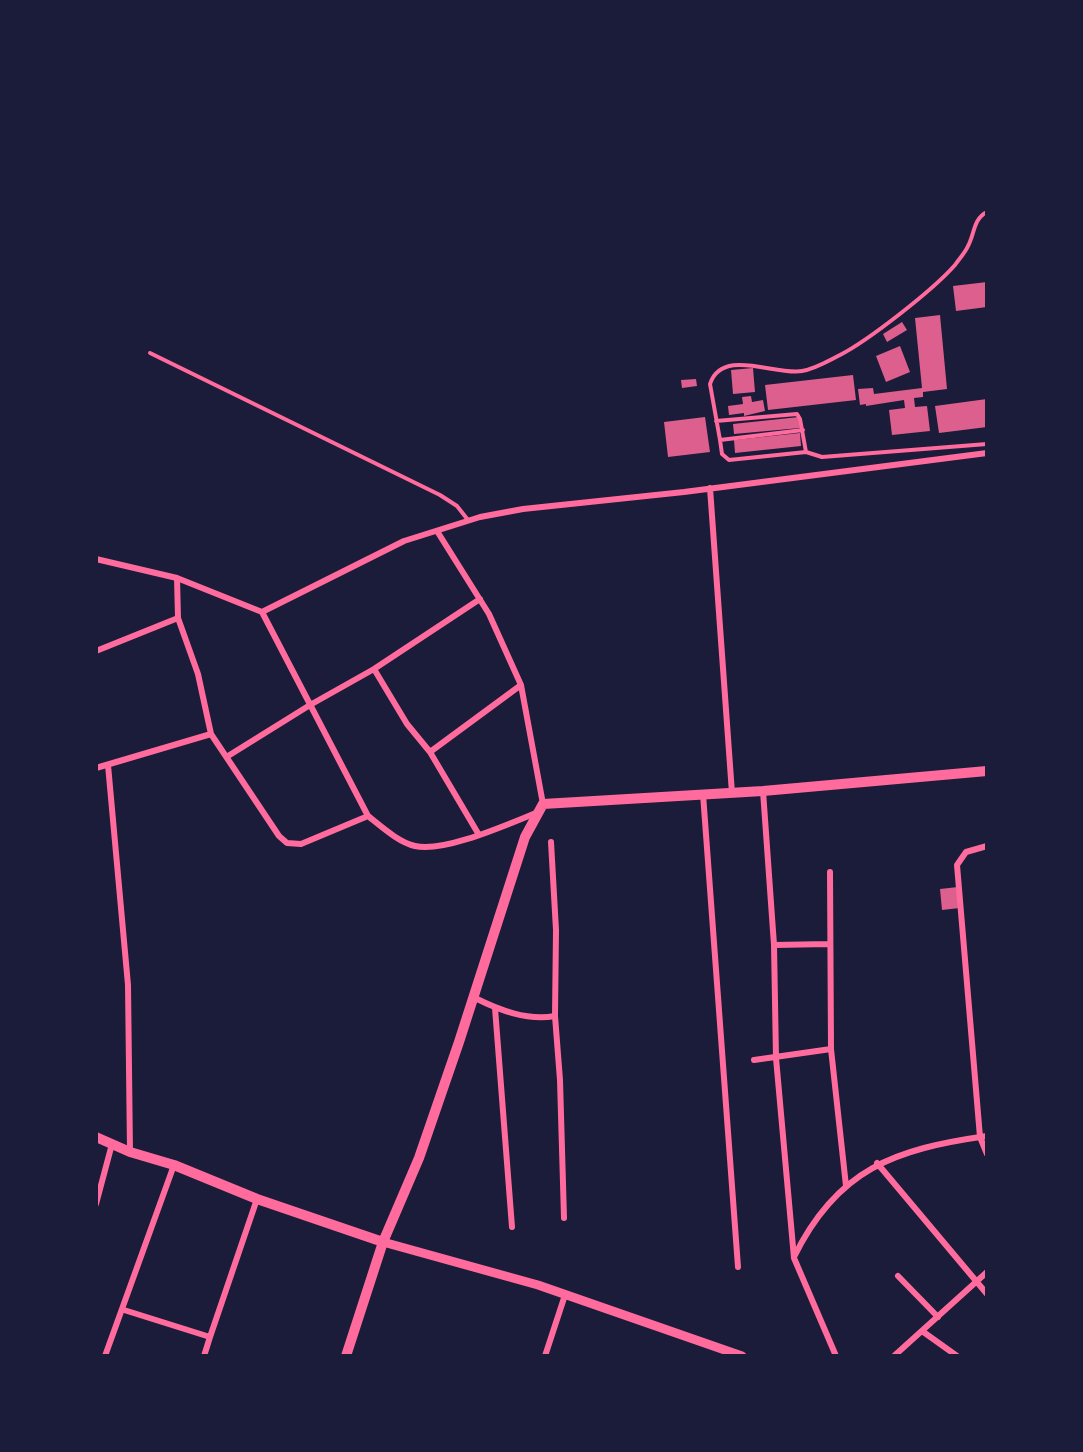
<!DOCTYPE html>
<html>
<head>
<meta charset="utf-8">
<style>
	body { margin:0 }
	#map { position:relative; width:1083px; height:1452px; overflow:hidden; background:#1b1b3a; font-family:Cabin,sans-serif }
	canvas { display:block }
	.frame { position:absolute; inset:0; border:98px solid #1b1b3a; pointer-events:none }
</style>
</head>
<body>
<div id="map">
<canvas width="1083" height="1452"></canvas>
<div class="frame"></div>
</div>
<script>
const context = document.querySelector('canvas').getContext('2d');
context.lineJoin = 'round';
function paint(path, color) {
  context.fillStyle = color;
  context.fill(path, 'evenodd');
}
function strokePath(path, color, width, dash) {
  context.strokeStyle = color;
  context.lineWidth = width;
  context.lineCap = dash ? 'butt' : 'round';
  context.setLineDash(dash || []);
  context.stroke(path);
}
paint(new Path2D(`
	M987 282V307L956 311 953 286Z
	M940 315 947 389 923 392V397L914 398 915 407 927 406 930 431 892 435 889 410 905 408 904 400 866 406V404L860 405 858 389 873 388 874 394 922 388 915 318Z
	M902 322 907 330 887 342 883 334Z
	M900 346 910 372 886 382 876 356Z
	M753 368 755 392 733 394 731 370Z
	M853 375 856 400 768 410 765 385Z
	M696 379 697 386 682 388 681 380Z
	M751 396 752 402 763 400 765 411 744 416V413L729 415 728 406 743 404 742 397Z
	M987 399V427L939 433 935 406Z
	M705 417 710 452 668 457 664 422Z
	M799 417 800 428 734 434 733 424Z
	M800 433 801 446 735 453 734 440Z
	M958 887 960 908 942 910 940 889Z`), '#dd5f8e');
strokePath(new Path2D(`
	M232 96H258`), '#ff6b9d', 2);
strokePath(new Path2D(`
	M150 353 440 495 457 506 468 520
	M716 421 797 414 800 419 806 452 822 457 987 444
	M803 430 720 440 710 384C722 347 776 376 802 371 815 369 828 361 840 355 869 340 933 290 955 265 959 259 965 253 968 246 975 233 973 219 987 212
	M720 440 722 454 729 460 806 452`), '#ff6b9d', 4);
strokePath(new Path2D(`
	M710 488 732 793
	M437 531 489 614 521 685 543 804
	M96 559 177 578 262 612 404 541 480 517 523 509 684 492 987 453
	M177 578 178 618 198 674 211 734
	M262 612 368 816
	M96 651 178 618
	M374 669 407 724 430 752 479 835
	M430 752 521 685
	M228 756 310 705 374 669 480 599
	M108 765 128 985 130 1152
	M96 768 211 734 279 836 287 843 301 844 368 816C381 826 398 842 415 846 444 853 508 824 536 813
	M763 791 774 945 776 1058 794 1258 836 1356
	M703 794 738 1267
	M551 842 556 930 555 1016 560 1080 564 1218
	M987 846 966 852 957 865 980 1137 987 1154
	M830 872 831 1049 846 1186
	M774 945 829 944
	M475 998C499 1010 527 1021 555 1016
	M495 1008 512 1227
	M754 1060 831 1049
	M877 1163 987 1294
	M96 1204 112 1144
	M794 1257C837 1169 895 1149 987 1136
	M898 1276 938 1317
	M124 1310 210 1337 204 1356
	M922 1331 957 1356
	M210 1337 257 1199
	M105 1356 174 1165
	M545 1356 565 1295
	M894 1356 987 1272`), '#ff6b9d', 6);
strokePath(new Path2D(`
	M383 1242 538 1285 742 1356`), '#ff6b9d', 9);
strokePath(new Path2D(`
	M96 1137 130 1152 174 1165 257 1199 383 1242
	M346 1356 383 1242 419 1158 459 1042 525 837 543 804 763 791 987 771`), '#ff6b9d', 10);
</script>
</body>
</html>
